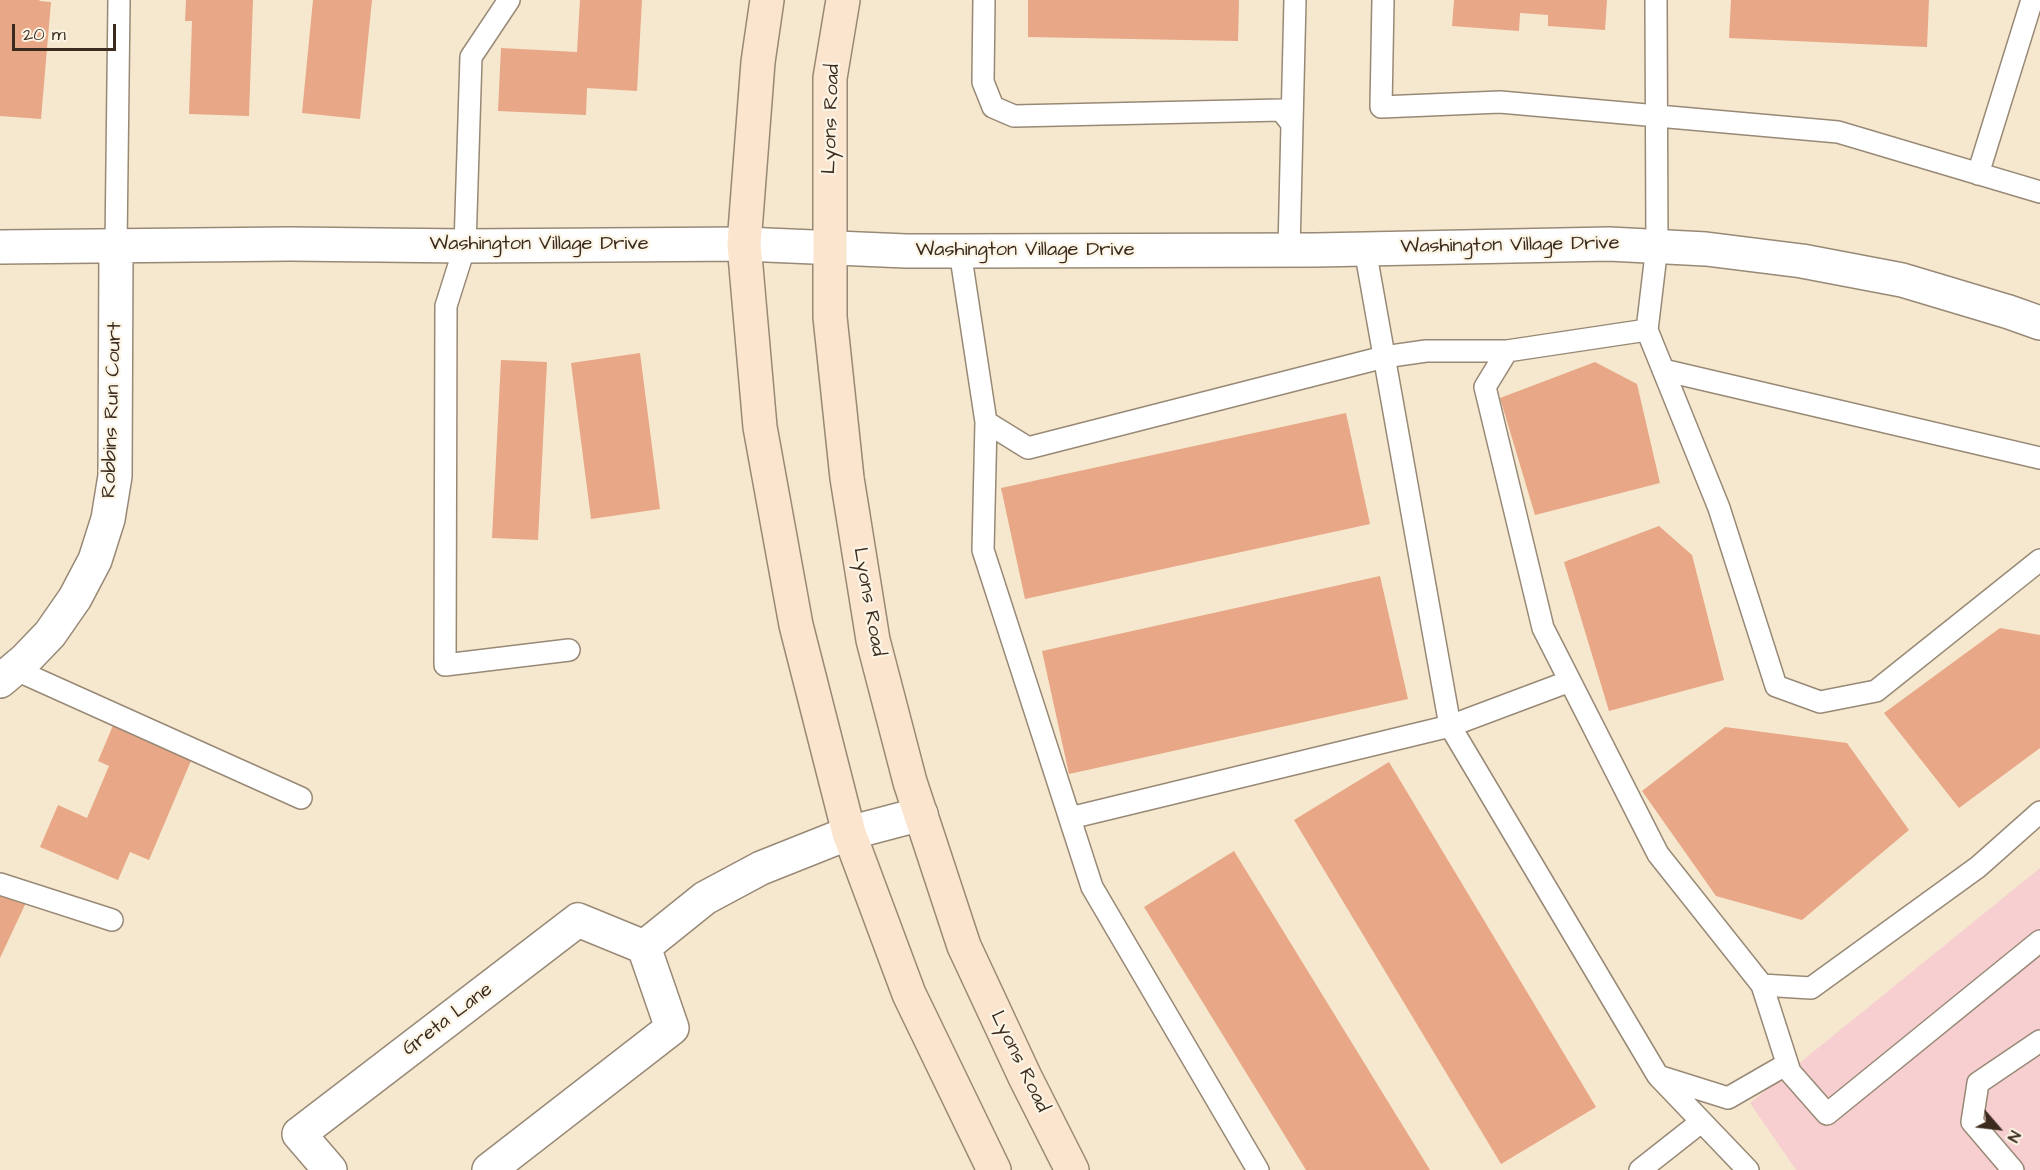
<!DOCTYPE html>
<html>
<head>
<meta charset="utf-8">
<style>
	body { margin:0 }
	#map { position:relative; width:2040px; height:1170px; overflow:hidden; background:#f5e8ce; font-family:"Architects Daughter",sans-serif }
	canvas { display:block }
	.north { position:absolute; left:1968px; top:1098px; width:60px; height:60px; -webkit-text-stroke:4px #fcf5e5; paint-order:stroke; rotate:118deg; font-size:16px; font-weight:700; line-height:24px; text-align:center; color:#3b2a1e }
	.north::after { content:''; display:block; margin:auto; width:21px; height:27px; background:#3b2a1e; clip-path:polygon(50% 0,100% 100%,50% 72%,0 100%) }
	.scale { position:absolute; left:12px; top:24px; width:104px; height:27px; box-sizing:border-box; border:3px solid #3b2a1e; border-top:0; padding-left:8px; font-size:18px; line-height:21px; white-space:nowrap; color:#3b2a1e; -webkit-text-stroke:4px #fcf5e5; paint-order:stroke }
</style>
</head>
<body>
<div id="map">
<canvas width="2040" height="1170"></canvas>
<div class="north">N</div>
<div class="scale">20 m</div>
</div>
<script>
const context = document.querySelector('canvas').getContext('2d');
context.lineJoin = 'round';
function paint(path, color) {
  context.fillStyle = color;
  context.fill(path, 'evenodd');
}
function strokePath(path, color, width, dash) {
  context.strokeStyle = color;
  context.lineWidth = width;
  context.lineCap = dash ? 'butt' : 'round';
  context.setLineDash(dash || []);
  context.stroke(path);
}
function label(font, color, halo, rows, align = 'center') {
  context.font = font + ' "Architects Daughter",sans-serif';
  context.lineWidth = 4.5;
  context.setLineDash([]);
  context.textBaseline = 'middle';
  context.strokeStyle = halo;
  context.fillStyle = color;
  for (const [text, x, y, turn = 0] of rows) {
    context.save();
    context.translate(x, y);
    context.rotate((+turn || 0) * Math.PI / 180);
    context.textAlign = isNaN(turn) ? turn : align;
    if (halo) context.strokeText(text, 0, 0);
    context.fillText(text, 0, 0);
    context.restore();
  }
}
paint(new Path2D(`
	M2040 868V1170H1796L1750 1103Z`), '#f7cfd0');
paint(new Path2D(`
	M0 0H40L39 1 51 2 41 119 0 116Z
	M186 0H253L249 116 189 114 192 21H185Z
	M313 0H372L360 119 302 113Z
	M580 0H642L637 91 587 88 586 115 498 111 501 48 577 52Z
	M1028 0H1239L1238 41 1028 37Z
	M1454 0H1607L1605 30 1548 26V15L1520 13 1519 31 1452 26Z
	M1731 0H1929L1927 47 1729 38Z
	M640 353 660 509 591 519 571 363Z
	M501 360 547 362 538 540 492 538Z
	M1595 362 1637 384 1660 483 1535 515 1500 398Z
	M1346 413 1370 524 1025 599 1001 488Z
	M1659 526 1692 555 1724 680 1609 711 1564 562Z
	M1380 576 1408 699 1069 774 1042 651Z
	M2000 628 2040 635V748L1959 808 1884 713Z
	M117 716 196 749 149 860 130 852 118 880 40 847 58 805 87 818 109 766 98 761Z
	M1725 727 1847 743 1909 830 1802 920 1716 896 1642 791Z
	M1389 762 1596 1107 1501 1164 1294 820Z
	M1234 851 1430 1170H1306L1144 907Z
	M0 880 30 894 0 958Z`), '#e8a786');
const service = new Path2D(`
	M509 0 471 57 465 246 446 306 445 665 569 650
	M984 0 983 82 993 107 1014 116 1281 110 1292 124 1289 250
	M1383 0 1381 107 1500 102 1838 132 2040 192
	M1656 0 1657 246 1647 330 1507 351 1485 387 1543 628 1658 854 1762 985 1811 988 1978 867 2040 812
	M1292 124 1295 0
	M1978 174 2032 0
	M116 246 119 0
	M1365 249 1450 726 1658 1076 1728 1098 1787 1064
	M960 251 986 422 1028 448 1384 357 1426 351H1507
	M1647 330 1719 508 1776 686 1820 702 1876 691 2040 560
	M1663 370 2040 458
	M986 422 983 550 1092 887 1258 1170
	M14 669 301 798
	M1070 818 1450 726 1570 681
	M0 884 112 920
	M1762 985 1790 1072 1827 1114 2040 941
	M1659 1077 1748 1170
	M1640 1170 1701 1122
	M2013 1170 1972 1122 1978 1083 2040 1041`);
const minor = new Path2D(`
	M0 247 290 244 465 246 744 244 906 251H960L1316 250 1609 244 1706 249 1802 261 1902 280 2009 312 2040 323
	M0 681 25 660 50 634 75 598 95 560 108 519 115 476 116 246
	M644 947 705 898 761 868 849 833 921 814
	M330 1170 299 1134 578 920 644 947 672 1028 489 1170`);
const secondary = new Path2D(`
	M767 0 758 62 744 244 760 427 796 625 849 833 909 994 994 1170
	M843 0 830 78V317L847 478 873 640 910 782 964 946 1025 1077 1072 1170`);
strokePath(service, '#988976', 24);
strokePath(minor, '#988976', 36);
strokePath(secondary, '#988976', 36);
strokePath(service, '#fff', 21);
strokePath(minor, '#fff', 33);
strokePath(secondary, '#fbe5cf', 33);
label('20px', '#3b2a1e', '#fcf5e5', [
	["Lyons Road",832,119,-88],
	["Washington Village Drive",539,245],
	["Washington Village Drive",1510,246,-1],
	["Washington Village Drive",1025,251],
	["Robbins Run Court",113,410,-88],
	["Lyons Road",868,602,80],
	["Greta Lane",448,1020,-37],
	["Lyons Road",1019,1062,64]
]);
</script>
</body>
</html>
